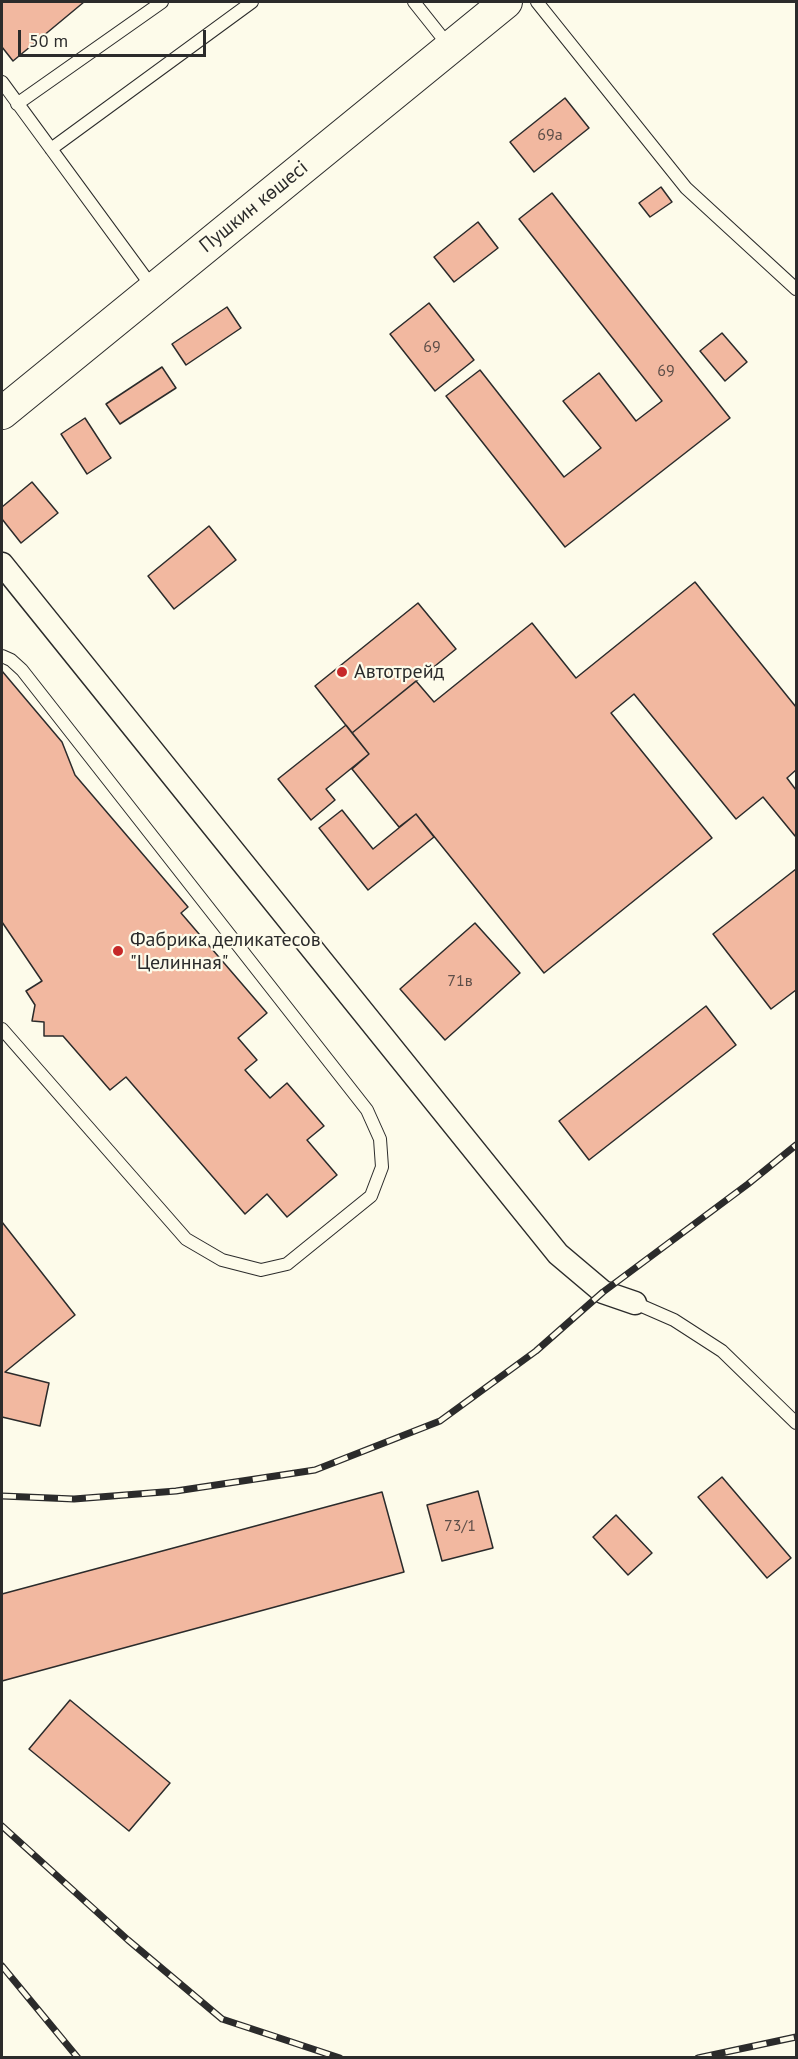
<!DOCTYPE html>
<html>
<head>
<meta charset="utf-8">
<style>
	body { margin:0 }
	#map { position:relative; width:798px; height:2059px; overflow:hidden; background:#fdfbea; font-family:"PT Sans",sans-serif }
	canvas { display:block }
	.frame { position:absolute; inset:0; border:3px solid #2b2b2b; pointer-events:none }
	.scale { position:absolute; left:18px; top:30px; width:188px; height:27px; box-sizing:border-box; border:3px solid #2b2b2b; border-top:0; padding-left:8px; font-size:18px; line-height:21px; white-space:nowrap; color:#2b2b2b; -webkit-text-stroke:4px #fdfbea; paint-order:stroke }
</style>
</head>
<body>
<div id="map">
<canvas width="798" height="2059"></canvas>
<div class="frame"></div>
<div class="scale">50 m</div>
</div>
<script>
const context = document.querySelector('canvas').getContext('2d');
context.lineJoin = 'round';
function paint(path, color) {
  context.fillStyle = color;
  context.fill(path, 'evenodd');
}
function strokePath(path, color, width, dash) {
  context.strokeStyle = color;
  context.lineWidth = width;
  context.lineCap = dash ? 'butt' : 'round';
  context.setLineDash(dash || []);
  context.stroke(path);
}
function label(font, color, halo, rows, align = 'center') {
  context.font = font + ' "PT Sans",sans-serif';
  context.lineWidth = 4.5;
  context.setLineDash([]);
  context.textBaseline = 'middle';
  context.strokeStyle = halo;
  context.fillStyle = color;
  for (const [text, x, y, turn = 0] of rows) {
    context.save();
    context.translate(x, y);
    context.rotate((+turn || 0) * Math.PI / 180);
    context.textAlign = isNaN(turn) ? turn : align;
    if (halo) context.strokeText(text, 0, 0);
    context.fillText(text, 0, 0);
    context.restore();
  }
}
const building = new Path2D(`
	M2 2H84L13 61 2 47Z
	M565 98 589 128 534 172 510 142Z
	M661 187 672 202 650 217 639 203Z
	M552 193 730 418 565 547 446 396 480 370 564 477 601 448 563 401 599 373 636 421 662 401 519 219Z
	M478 222 498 248 454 282 434 257Z
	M429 303 474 360 435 391 390 334Z
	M227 307 241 328 186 365 172 344Z
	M722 333 747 362 725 381 700 351Z
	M162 367 176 388 120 424 106 404Z
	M85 418 111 458 87 474 61 434Z
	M32 482 58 513 21 543 2 519V507Z
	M209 526 236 560 174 609 148 576Z
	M695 582 796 707V770L787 778 796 790V835L795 836 763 797 736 819 634 694 611 713 712 838 544 973 416 814 399 827 352 769 369 754 352 733 416 681 434 702 532 623 576 678Z
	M418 603 456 649 352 733 315 686Z
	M2 671 62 742 75 775 188 907 181 913 267 1013 238 1038 257 1060 245 1070 270 1098 287 1083 324 1126 307 1140 337 1175 287 1217 267 1194 245 1214 126 1077 110 1090 63 1036H44V1022L32 1021 35 1005 26 991 42 981 2 922Z
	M346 725 369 754 326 789 335 800 311 820 278 779Z
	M342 810 373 849 416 814 434 837 368 890 319 828Z
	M796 869V990L771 1009 713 934Z
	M475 923 520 973 445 1040 400 989Z
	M706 1006 736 1045 589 1160 559 1121Z
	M2 1222 75 1315 5 1372 49 1383 40 1426 2 1417Z
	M722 1477 791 1558 767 1578 698 1497Z
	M478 1491 493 1548 442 1561 427 1505Z
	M382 1492 404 1572 2 1681V1594Z
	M616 1515 652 1553 628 1575 593 1537Z
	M70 1700 170 1783 129 1831 29 1749Z`);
paint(building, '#f2b8a0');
strokePath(building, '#2b2b2b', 1.5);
const lane = new Path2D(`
	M414 2 449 46
	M537 2 686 188 796 289
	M2 82 153 288
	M17 104 162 2
	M51 149 252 2
	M2 656 11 660 22 670 367 1110 380 1139 382 1167 371 1196 287 1264 261 1270 222 1260 186 1239 2 1029
	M635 1303 674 1320 722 1351 796 1423`);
const street = new Path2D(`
	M2 564 558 1254 603 1292 635 1303`);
const secondary = new Path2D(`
	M2 413 506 2`);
strokePath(lane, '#2b2b2b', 14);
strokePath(street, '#2b2b2b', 25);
strokePath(secondary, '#2b2b2b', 34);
strokePath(lane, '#fdfbea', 12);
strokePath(street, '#fdfbea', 22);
strokePath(secondary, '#fdfbea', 32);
const rail = new Path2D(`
	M2 1496 74 1499 176 1491 315 1470 440 1421 536 1351 603 1292 748 1184 796 1145
	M2 1826 128 1940 222 2019 340 2058
	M2 1966 78 2058
	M698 2058 796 2037`);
strokePath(rail, '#2b2b2b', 7);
strokePath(rail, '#fdfbea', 4.5, [14]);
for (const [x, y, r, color] of [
	[342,672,6,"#c62828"],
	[118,951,6,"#c62828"]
]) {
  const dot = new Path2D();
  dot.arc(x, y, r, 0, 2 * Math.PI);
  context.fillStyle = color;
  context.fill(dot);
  strokePath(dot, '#fdfbea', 2);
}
label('16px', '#5d4e48', null, [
	["69а",550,135],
	["69",432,347],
	["69",666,371],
	["71в",460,981],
	["73/1",460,1526]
]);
label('20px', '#2b2b2b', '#fdfbea', [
	["Пушкин көшесі",254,207,-39]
]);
label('20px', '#2b2b2b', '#fdfbea', [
	["Автотрейд",354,672],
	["Фабрика деликатесов",130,940],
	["\"Целинная\"",130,963]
], 'left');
</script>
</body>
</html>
